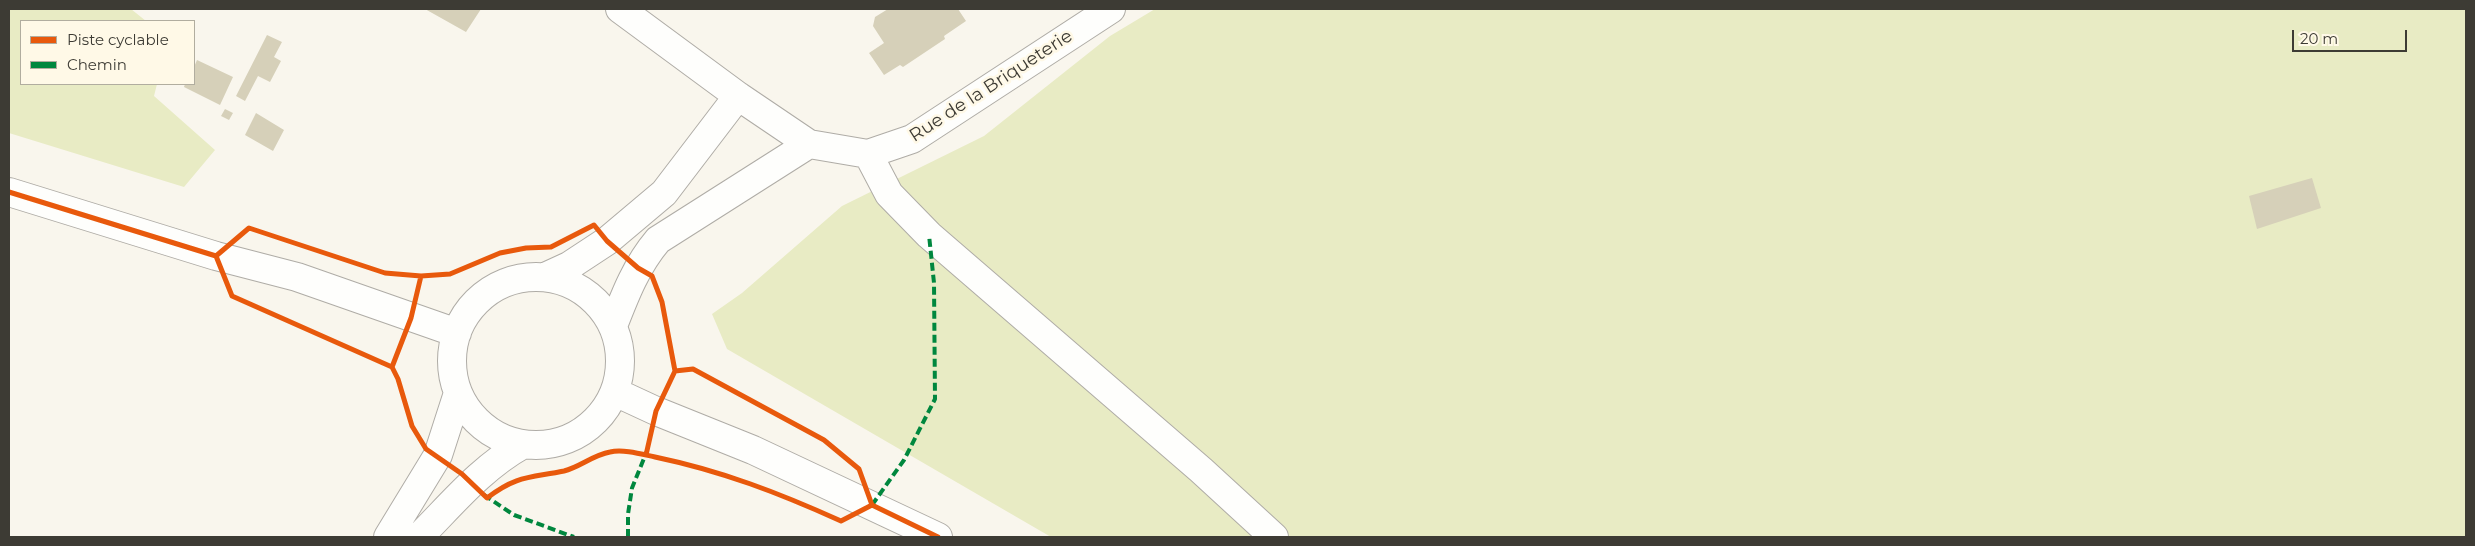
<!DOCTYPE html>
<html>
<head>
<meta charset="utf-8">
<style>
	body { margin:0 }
	#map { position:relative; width:2475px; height:546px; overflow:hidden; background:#f9f6ed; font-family:Montserrat,sans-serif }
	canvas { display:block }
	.frame { position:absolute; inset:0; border:10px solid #3d3b34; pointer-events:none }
	.legend { position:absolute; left:20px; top:20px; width:175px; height:65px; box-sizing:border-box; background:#fff9e7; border:1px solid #b1ad9f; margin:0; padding:6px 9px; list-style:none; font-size:15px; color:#3d3b34 }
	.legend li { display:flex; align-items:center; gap:10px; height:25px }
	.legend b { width:25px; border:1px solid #b1ad9f }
	.scale { position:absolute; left:2292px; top:30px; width:115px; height:22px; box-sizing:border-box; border:2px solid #3d3b34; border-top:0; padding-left:6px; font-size:15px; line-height:18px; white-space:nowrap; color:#3d3b34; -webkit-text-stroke:4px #fff9e7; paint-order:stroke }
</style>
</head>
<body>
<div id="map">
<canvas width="2475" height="546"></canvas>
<div class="frame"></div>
<ul class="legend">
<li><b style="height:6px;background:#e8590c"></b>Piste cyclable</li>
<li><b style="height:6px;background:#00873e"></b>Chemin</li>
</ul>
<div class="scale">20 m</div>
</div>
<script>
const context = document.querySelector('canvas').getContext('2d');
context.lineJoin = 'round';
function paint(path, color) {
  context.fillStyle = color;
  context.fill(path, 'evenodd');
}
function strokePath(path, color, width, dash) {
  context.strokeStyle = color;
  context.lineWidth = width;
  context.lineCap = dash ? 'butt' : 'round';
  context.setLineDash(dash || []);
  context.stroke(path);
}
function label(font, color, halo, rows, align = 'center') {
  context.font = font + ' Montserrat,sans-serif';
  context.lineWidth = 5;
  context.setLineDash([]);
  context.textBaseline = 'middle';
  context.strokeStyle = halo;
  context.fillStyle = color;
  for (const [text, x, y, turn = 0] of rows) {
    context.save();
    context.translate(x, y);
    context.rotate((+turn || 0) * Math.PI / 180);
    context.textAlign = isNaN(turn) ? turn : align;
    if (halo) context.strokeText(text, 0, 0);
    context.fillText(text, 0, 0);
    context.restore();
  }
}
paint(new Path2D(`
	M9 9H131L146 21H21V84H157L154 96 215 150 184 187 9 133Z
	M1155 9H2466V537H1051L727 349 712 314 742 293 842 206 984 136 1110 36Z`), '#e8ebc4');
paint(new Path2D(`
	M425 9H481L466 32Z
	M888 9H958L966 21 944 36 945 39 903 67 900 65 884 75 869 53 884 43 873 26 875 17Z
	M267 35 282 42 274 57 281 61 270 82 258 76 245 101 236 96Z
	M197 60 233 77 220 105 184 87 185 84H194V67Z
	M225 109 233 113 229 120 221 116Z
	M256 113 284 130 273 151 245 135Z
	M2312 178 2321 208 2257 229 2249 196Z`), '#d6d0b9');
const minor = new Path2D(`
	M620 9 738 96 809 144 868 154 912 139 1111 9
	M868 154 889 194 929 235 1201 470 1274 537
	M9 192 216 256 297 277 457 333
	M452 361a84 84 0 1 1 168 0a84 84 0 1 1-168 0Z
	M545 277 569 266 607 241 664 193 738 96
	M613 326C625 295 636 266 658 240L809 144
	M615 392 656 411 753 450 938 537
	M388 537 438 455 458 393
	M419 537C452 504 481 468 522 445`);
strokePath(minor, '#afaca6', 30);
strokePath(minor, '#fefefc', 28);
strokePath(new Path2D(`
	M484 495 514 515 574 537
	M872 505 904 460 935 399 934 283 929 235
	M628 537V514L632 488 647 451`), '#00873e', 4, [8, 4]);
strokePath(new Path2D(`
	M9 192 216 256 232 296 392 367 398 379 412 426 426 449 462 474 487 498C517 475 530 478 564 471 580 467 593 455 610 452 623 449 641 454 655 457 722 471 779 493 841 521L872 505
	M216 256 249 228 385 273 421 276 450 274 500 253 526 248 551 247 594 225 607 241 638 268 652 276 662 302 675 371 656 411 646 455
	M392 367 411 318 421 276
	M675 371 693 369 824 440 859 469 872 505 938 537`), '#e8590c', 5);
label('18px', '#3d3b34', '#fff9e7', [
	["Rue de la Briqueterie",991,86,-33]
]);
</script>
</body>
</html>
